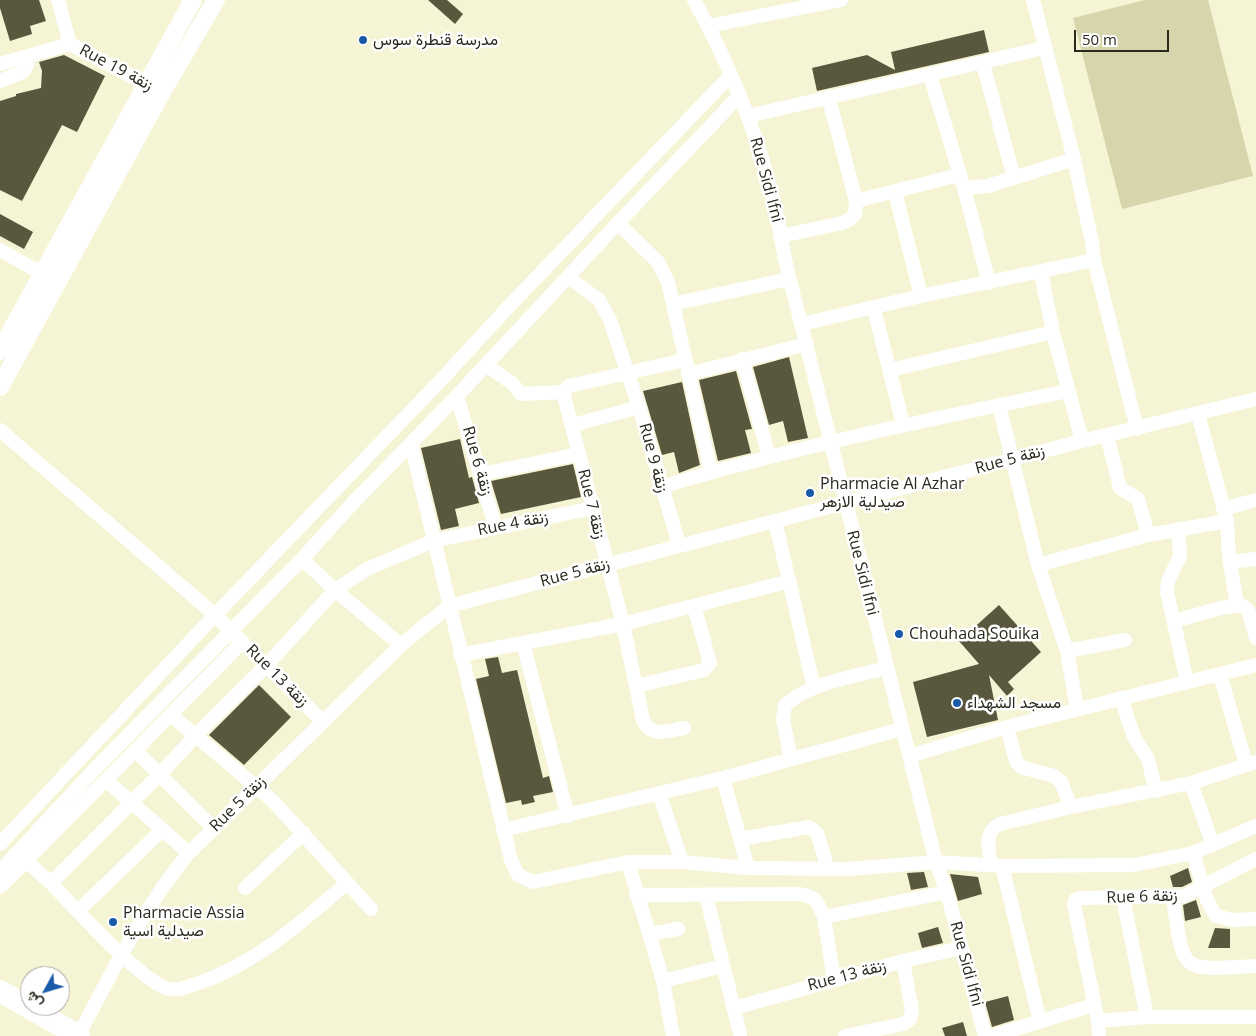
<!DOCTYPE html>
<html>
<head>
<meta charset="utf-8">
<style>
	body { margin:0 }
	#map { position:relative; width:1256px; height:1036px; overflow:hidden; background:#f5f4d5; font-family:"Open Sans",Vazirmatn,sans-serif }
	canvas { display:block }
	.north { position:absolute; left:20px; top:966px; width:50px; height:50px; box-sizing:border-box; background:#fff; border:1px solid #aaa9a5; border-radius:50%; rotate:231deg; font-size:14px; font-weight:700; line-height:20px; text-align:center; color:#2a291e }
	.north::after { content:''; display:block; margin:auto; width:18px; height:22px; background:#1859aa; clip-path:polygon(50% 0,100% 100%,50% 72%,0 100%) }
	.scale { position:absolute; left:1074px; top:30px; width:95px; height:22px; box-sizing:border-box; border:2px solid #2a291e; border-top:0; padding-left:6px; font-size:15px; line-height:18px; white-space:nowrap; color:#2a291e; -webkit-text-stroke:4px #fff; paint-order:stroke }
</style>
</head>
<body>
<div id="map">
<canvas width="1256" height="1036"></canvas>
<div class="north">ش</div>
<div class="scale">50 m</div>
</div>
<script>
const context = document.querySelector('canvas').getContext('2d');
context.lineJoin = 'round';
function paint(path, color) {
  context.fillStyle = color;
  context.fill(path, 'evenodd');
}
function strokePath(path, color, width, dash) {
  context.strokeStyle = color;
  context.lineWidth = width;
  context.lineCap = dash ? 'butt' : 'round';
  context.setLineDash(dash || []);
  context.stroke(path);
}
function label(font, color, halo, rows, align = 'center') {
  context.font = font + ' "Open Sans",Vazirmatn,sans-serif';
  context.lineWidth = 5;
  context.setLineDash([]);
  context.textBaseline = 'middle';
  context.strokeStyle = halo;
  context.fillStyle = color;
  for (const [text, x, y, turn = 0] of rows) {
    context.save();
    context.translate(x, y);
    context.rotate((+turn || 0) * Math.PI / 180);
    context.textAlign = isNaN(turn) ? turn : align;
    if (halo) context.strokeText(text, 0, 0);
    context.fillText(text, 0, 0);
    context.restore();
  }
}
paint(new Path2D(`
	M1145 0H1208L1253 176 1122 209 1073 18Z`), '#d6d5ac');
paint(new Path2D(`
	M0 0H39L46 21 30 26 32 34 10 41 0 8Z
	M428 0H447L463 14 455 24Z
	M984 30 989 52 817 91 812 68 867 55 895 70 891 52Z
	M64 55 105 76 77 132 62 125 22 201 0 190V101L16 96V94L41 88 42 71 39 62Z
	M0 214 33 232 24 249 0 236Z
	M789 357 808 438 788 442 783 421 769 425 753 367Z
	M736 371 752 429 745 430 751 453 718 461 699 380Z
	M682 382 700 465 679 473 674 452 662 455 643 391Z
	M460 439 469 478 472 477 479 503 455 509 459 526 441 530 421 448Z
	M573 464 581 497 501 514 491 481Z
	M999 605 1041 652 1008 682 1014 689 1007 696 989 675 998 720 927 737 913 682 979 664 959 641Z
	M498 657 502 673 517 670 543 778 549 776 553 792 533 796 535 802 522 805 521 800 506 803 476 679 489 676 485 659Z
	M259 685 291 717 244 765 209 735Z
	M1188 868 1192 882 1182 887H1173L1170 876Z
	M924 872 928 887 911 890 907 873Z
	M950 874 978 877 982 894 958 901Z
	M1196 900 1201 917 1185 921 1183 905Z
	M938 927 943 943 922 948 918 933Z
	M1215 928 1230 929V948H1208Z
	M1008 996 1014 1020 992 1027 985 1002Z
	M963 1022 967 1036H945L942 1028Z`), '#59583e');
strokePath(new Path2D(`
	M694 0C725 56 751 117 768 179 778 212 781 247 790 280 838 474 887 668 936 862L947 892 985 1036
	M1033 0 1074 159 1092 242 1094 260 1137 429
	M708 26 841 0
	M70 44 156 89
	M0 64 70 44 58 0
	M983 64 1014 178
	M930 75 964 188 989 283
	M0 81 23 72 27 65 25 57
	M748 116 1044 48
	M964 188 988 186 1074 159
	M895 192 921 296
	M856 201 959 175
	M618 223 658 262 668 282 711 472
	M781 236 842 223 849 220 855 214 856 201 829 99
	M0 250 43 274
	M1041 273 1053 332 1082 441
	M568 277 599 300 610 320 639 407 679 545
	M673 304 789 279
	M874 309 903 424
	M802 324 921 296 1094 260
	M742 359 769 457
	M486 365 512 383 521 394 563 392
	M890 370 1053 332
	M688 374 807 344
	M457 396 495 526
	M999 405 1038 565 1067 651 1077 709
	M1198 414 1227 521 1229 557 1237 605
	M573 425 639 407
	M0 430 215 615 322 721
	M1107 435 1120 488 1138 499 1148 535
	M411 444 511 860 518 875 533 882 628 862H682L748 868 848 869 936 862 1002 866 1134 865 1193 853 1256 826
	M482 474 579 454
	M661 487C794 447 931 419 1068 391
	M1223 509 1256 500
	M775 521 814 688
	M1178 530 1180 556 1168 581 1167 592 1187 682
	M302 559 335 590 401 645
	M1230 562 1256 559
	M1038 565 1148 535 1227 521
	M1174 621 1221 608 1241 605 1248 610 1256 638
	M523 643 568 816
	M1067 651 1125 640
	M460 655 623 624 790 581
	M1220 675 1246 764
	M636 686 704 670 710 663 694 606
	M1121 698 1134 737 1148 759 1156 791
	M171 715 272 800 371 909
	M1007 727 1016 761 1021 767 1054 776 1061 782 1071 807
	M684 728C668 731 651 738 643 720L623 624 563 392 569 386 685 360
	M135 750 213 828
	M909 756 1007 727 1256 665
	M791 759 783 720 785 705C812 682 853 677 886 668
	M723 778 748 868
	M106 780 189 853
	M659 793 682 862
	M503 830 723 778 902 729
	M740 839 809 827 817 833 828 869
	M0 844 215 615 442 379 512 303 731 75
	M1213 845 1191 783 1256 762
	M1193 853 1207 900 1216 916 1233 920 1256 919
	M27 862 51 883
	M628 862 663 981 673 1036
	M991 865C989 850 983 832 1000 824L1071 807 1191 783
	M1002 866 1040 1021
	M0 871 94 770 302 559 352 504 457 396 618 223 740 95
	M347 883C300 923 256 964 196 984 186 987 176 992 166 988 138 978 74 907 51 883L165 769 196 735 267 665 335 590 367 569 433 541 593 508
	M0 887 242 642
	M245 888 304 833
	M636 895 799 894C815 896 818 902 824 917L947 892
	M706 895 740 1034
	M1123 898 1147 1017
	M1173 898C1184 975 1179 970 1256 966
	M78 911 161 831
	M824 917 834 980
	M649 934 678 929
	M663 981 723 966
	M734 1008 903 961 961 948
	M1098 1021 1074 905 1075 900 1079 898 1184 896 1256 859
	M78 1036C111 975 144 906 189 853L401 645 449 606 1082 441 1256 399
	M845 1036 903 1024 910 1019 912 1010 903 961
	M992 1036 1094 1005
	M1099 1036 1098 1021 1147 1017H1256`), '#fff', 14);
strokePath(new Path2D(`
	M0 351 193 0
	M0 387 162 92 216 0`), '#fff', 18);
strokePath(new Path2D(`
	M0 991 79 1036`), '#fff', 22);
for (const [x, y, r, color] of [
	[363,40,5,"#1859aa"],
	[810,493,5,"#1859aa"],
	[899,634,5,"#1859aa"],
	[957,703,5,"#1859aa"],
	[113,922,5,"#1859aa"]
]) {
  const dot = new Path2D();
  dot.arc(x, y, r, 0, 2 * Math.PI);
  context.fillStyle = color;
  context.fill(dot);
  strokePath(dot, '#fff', 2);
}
label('16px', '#2a291e', '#fff', [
	["مدرسة قنطرة سوس",373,40],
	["Pharmacie Al Azhar",820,484],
	["صيدلية الازهر",820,502],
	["Chouhada Souika",909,634],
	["مسجد الشهداء",967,703],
	["Pharmacie Assia",123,913],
	["صيدلية اسية",123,931]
], 'left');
label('16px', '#2a291e', '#fff', [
	["Rue 19 زنقة",116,68,28],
	["Rue Sidi Ifni",766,180,75],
	["Rue 9 زنقة",653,458,75],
	["Rue 5 زنقة",1010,460,-15],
	["Rue 6 زنقة",477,461,74],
	["Rue 7 زنقة",591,504,76],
	["Rue 4 زنقة",513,524,-11],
	["Rue 5 زنقة",575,573,-15],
	["Rue Sidi Ifni",862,573,76],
	["Rue 13 زنقة",277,676,45],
	["Rue 5 زنقة",238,804,-45],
	["Rue 6 زنقة",1142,897,-2],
	["Rue Sidi Ifni",966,964,75],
	["Rue 13 زنقة",847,976,-15]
]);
</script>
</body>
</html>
